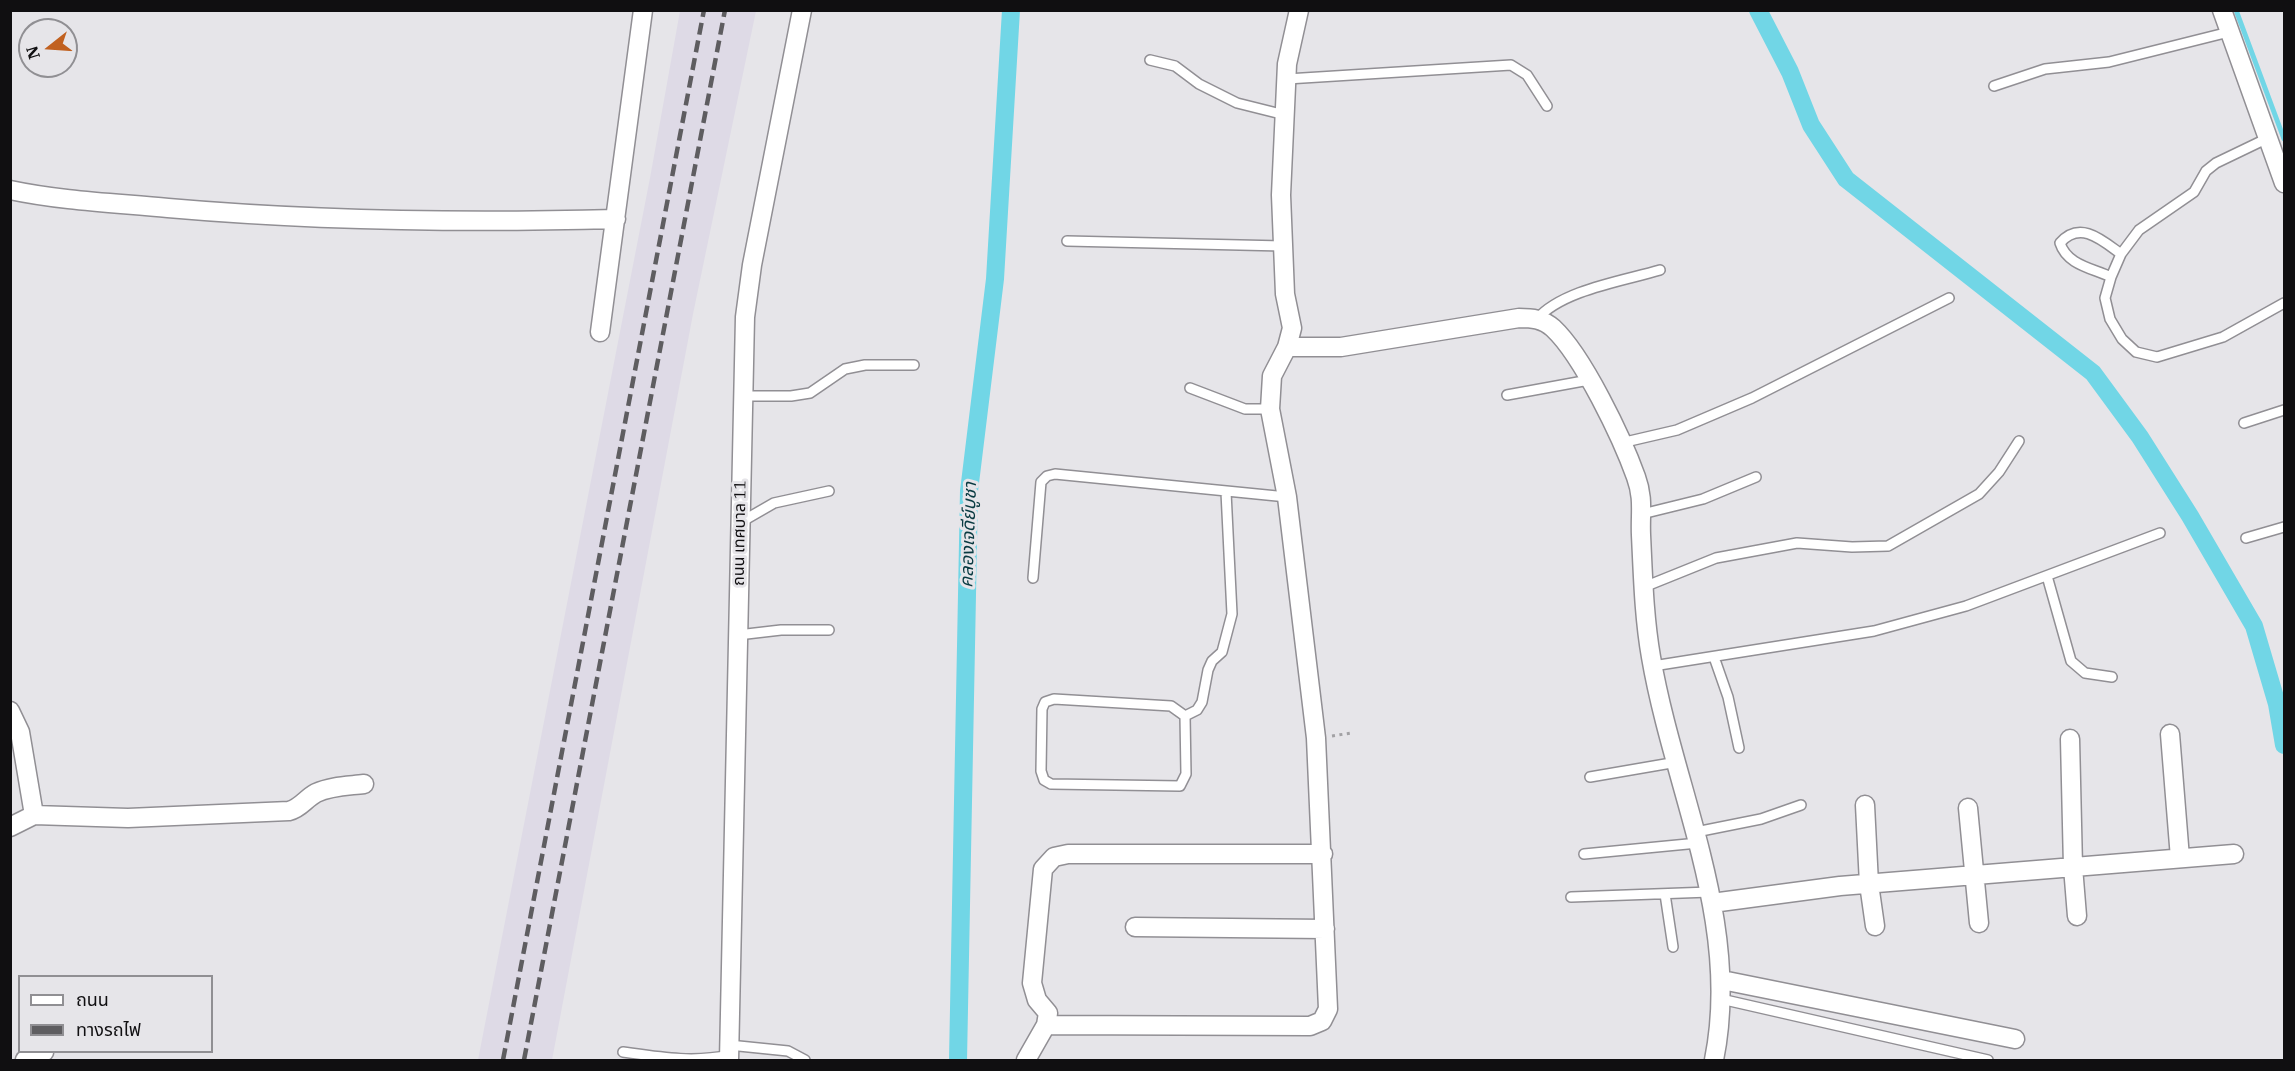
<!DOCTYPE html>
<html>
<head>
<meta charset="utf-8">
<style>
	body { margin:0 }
	#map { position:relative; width:2295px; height:1071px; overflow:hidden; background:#e6e5e9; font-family:"IBM Plex Serif","Noto Sans Thai",serif }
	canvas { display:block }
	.frame { position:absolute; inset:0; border:12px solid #100f11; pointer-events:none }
	.legend { position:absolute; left:18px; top:975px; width:195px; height:78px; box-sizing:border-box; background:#e6e5e9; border:2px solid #908f93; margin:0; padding:8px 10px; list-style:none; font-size:18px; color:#100f11 }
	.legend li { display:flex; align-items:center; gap:12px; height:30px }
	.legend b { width:30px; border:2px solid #908f93 }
	.north { position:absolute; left:18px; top:18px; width:60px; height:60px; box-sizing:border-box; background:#e6e5e9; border:2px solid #908f93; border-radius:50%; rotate:253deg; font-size:16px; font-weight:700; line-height:24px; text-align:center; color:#100f11 }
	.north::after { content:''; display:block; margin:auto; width:21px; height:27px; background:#c16120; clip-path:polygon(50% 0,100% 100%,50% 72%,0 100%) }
</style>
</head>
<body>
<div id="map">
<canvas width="2295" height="1071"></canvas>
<div class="frame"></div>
<ul class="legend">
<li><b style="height:8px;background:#fff"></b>ถนน</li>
<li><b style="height:8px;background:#5e5d60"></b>ทางรถไฟ</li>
</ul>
<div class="north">N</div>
</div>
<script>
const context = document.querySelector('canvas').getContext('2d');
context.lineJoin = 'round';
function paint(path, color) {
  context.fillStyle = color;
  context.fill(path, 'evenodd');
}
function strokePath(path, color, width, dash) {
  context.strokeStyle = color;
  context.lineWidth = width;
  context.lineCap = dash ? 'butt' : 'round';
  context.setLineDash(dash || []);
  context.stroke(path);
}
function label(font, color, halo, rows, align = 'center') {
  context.font = font + ' "IBM Plex Serif","Noto Sans Thai",serif';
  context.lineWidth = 6;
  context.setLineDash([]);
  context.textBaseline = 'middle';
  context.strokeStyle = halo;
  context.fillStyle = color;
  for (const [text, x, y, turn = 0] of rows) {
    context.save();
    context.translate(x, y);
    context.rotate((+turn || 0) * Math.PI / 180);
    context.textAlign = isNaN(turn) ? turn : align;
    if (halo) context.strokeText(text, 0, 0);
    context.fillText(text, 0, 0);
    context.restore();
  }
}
paint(new Path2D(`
	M680 11H756L693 314 552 1060H478L650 178Z`), '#dedae6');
strokePath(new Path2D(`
	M2236 10 2284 139`), '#71d6e6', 5);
strokePath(new Path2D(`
	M1758 10 1790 72 1811 125 1846 179 2093 373 2140 437 2190 516 2254 626 2277 704 2284 745
	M958 1060 969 491 995 279 1011 10`), '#71d6e6', 18);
const lane = new Path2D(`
	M1150 60 1175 66 1199 84 1237 103 1285 115
	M1287 79 1511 65 1527 75 1547 106
	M1994 86 2045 69 2109 62 2229 32
	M2268 138 2216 163 2206 171 2194 192 2139 230 2121 254 2111 277 2105 298 2110 319 2122 339 2136 352 2157 357 2223 337 2284 303
	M1067 241 1283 246
	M2111 277C2092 268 2067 265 2060 243 2080 220 2102 240 2121 254
	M1537 319C1562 290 1623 281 1660 270
	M1190 388 1245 409H1270
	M1507 395 1589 380
	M743 396H791L810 393 845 369 865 365H914
	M2244 423 2284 410
	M1621 443 1677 430 1752 398 1949 298
	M1642 514 1703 499 1756 477
	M741 522 774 503 829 491
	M2246 538 2284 527
	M2047 576 2071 661 2085 673 2112 677
	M1033 578 1041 482 1047 476 1055 474 1287 497
	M1644 587 1716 558 1797 543 1852 547 1888 546 1979 494 1999 472 2019 441
	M738 635 781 630H829
	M1714 657 1728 697 1739 748
	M1653 666 1874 631 1966 606 2160 533
	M1185 716 1186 774 1180 786 1051 784 1044 780 1041 771 1042 709 1045 702 1054 699 1171 706 1185 716 1197 710 1202 702 1208 670 1212 661 1222 652 1232 614 1226 492
	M1590 777 1677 762
	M1696 832 1761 819 1801 805
	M1584 854 1698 843
	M1665 894 1673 947
	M1571 897 1710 892
	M1721 999 1988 1060
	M729 1045 788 1051 805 1060
	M623 1052C659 1057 693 1063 729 1055`);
const street = new Path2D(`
	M1299 10 1287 64 1281 195 1285 294 1292 328 1287 347H1341L1519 318C1532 318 1543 319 1553 328 1583 356 1622 438 1636 477 1644 499 1640 513 1641 535 1643 576 1644 617 1651 657 1674 791 1742 922 1714 1060
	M2222 10 2284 183
	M10 190C62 201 116 203 168 208 317 221 467 223 616 219
	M600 332 643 10
	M10 711 20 732 34 815
	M2170 734 2180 858
	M2070 739 2073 867 2077 916
	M1865 805 1869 884 1875 926
	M1968 808 1979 923
	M10 827 34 815 128 818 289 811C301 808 305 799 316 793 331 786 348 786 364 784
	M1712 903 1840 886 2234 854
	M1135 927 1325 929
	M1722 980 2015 1039
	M1046 1025 1048 1013 1037 1000 1032 983 1043 869 1054 857 1068 854H1323
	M25 1060 44 1052
	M729 1060 745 317 752 265 802 10
	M1026 1060 1046 1025 1310 1026 1322 1021 1328 1009 1316 738 1287 497 1270 409 1272 376 1287 347`);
strokePath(lane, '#918f94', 12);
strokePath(street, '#918f94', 21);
strokePath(new Path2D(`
	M1332 736 1351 733`), '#a2a1a4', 3, [3, 4.5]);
strokePath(lane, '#fff', 9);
strokePath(street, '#fff', 18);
strokePath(new Path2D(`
	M503 1060 704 10
	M524 1060 725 10`), '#5e5d60', 4.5, [12, 6]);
label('16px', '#100f11', '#e6e5e9', [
	["ถนน เทศบาล 11",740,533,-89]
]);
label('italic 18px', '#083a41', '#e6e5e9', [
	["คลองเจดีย์บูชา",969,535,-88]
]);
</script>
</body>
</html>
